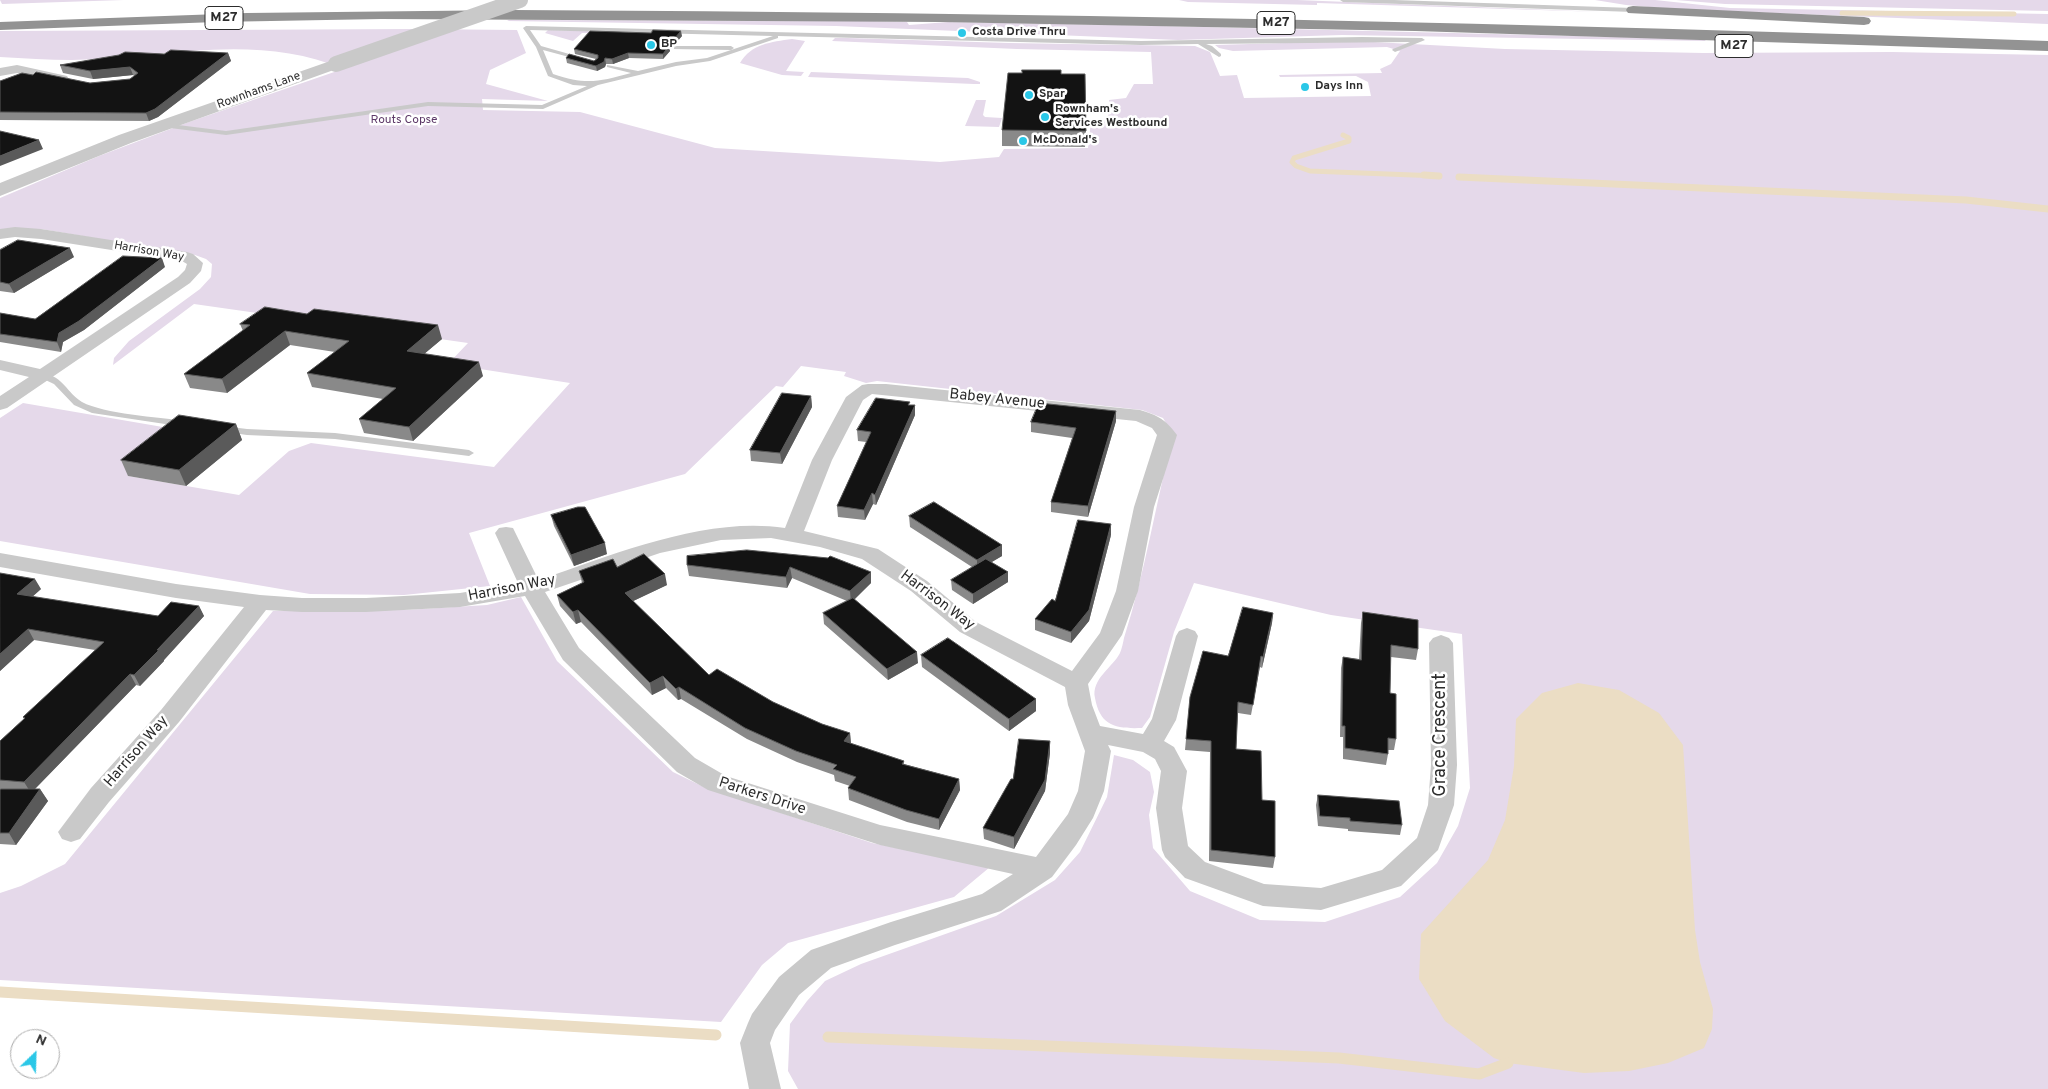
<!DOCTYPE html>
<html>
<head>
<meta charset="utf-8">
<style>
	body { margin:0 }
	#map { position:relative; width:2048px; height:1089px; overflow:hidden; background:#fff; font-family:Overpass,sans-serif }
	canvas { display:block }
	.north { position:absolute; left:10px; top:1029px; width:50px; height:50px; box-sizing:border-box; background:#fff; border:1px solid #ababab; border-radius:50%; rotate:24deg; font-size:14px; font-weight:700; line-height:20px; text-align:center; color:#2c2c2c }
	.north::after { content:''; display:block; margin:auto; width:18px; height:22px; background:#2ac7e7; clip-path:polygon(50% 0,100% 100%,50% 72%,0 100%) }
</style>
</head>
<body>
<div id="map">
<canvas width="2048" height="1089"></canvas>
<div class="north">N</div>
</div>
<script>
const context = document.querySelector('canvas').getContext('2d');
context.lineJoin = 'round';
function paint(path, color) {
  context.fillStyle = color;
  context.fill(path, 'evenodd');
}
function strokePath(path, color, width, dash) {
  context.strokeStyle = color;
  context.lineWidth = width;
  context.lineCap = dash ? 'butt' : 'round';
  context.setLineDash(dash || []);
  context.stroke(path);
}
function label(font, color, halo, rows, align = 'center') {
  context.font = font + ' Overpass,sans-serif';
  context.lineWidth = 5;
  context.setLineDash([]);
  context.textBaseline = 'middle';
  context.strokeStyle = halo;
  context.fillStyle = color;
  for (const [text, x, y, turn = 0] of rows) {
    context.save();
    context.translate(x, y);
    context.rotate((+turn || 0) * Math.PI / 180);
    context.textAlign = isNaN(turn) ? turn : align;
    if (halo) context.strokeText(text, 0, 0);
    context.fillText(text, 0, 0);
    context.restore();
  }
}
paint(new Path2D(`
	M0 0H124L2 4Z
	M1179 0H1297L1603 12 1317 3V5L1188 2Z
	M1595 0H1655L1730 8 2048 14V24L1672 9 1626 5Z
	M1676 0H2048V11L1725 4Z
	M509 20 870 21 907 22 909 25 948 22 1120 25 1703 39 1706 41 1342 35 1178 40 836 26 507 21Z
	M415 29 517 30 526 53 490 70 486 84 548 101 482 99 483 110 580 112 715 148 940 162 999 157 1004 149 1088 148 1091 121 1107 120 1110 108 1109 100 1126 98 1134 84H1153L1151 52 1017 49 832 41 835 38H847L1009 43 1195 46 1210 52 1220 76 1237 75 1244 98 1371 96 1368 82 1356 76 1280 77 1279 75 1382 73 1380 69 1391 64 1400 51 1387 47 1233 51 1219 48 1215 45 1355 41 1505 49 1703 53 1892 52 2048 55V1089H798L788 1071 790 1024 807 1001 825 981 861 964 996 916 1055 880 1080 852 1107 797 1114 755 1133 760 1150 772 1154 792 1149 815 1153 848 1190 891 1260 920 1325 922 1400 897 1437 863 1458 826 1470 788 1462 634 1331 615 1194 583 1174 632 1150 717 1142 728C1116 729 1100 726 1095 698 1091 679 1113 667 1120 653 1122 648 1123 643 1124 638 1145 572 1156 503 1173 435L1163 418 1142 410 877 381 866 383 844 376 846 372 801 366 783 387 776 386 685 474 469 533 490 586 404 595 310 594 0 541V418L23 403 186 431 128 476 239 495 289 451 311 443 494 467 570 383 448 364 468 343 194 304 113 365 114 358 129 341 200 289 211 277 212 264 206 259 195 255 41 229 0 232V198L99 156 189 122 343 69C257 32 162 58 72 60 48 60 24 58 0 57V31Z
	M548 30 591 31 594 33H582L573 41 545 33Z
	M792 39 805 41 786 71 804 72 801 76 782 75 740 63C751 44 771 42 792 39Z
	M811 72 968 78 980 82V84H974L808 77Z
	M976 100H986L983 115 985 117 1002 118 999 127 965 126Z
	M521 597 557 661 673 772 706 788 872 843 990 867 954 897 788 943 762 965 721 1022 0 980V893L21 886 65 864 273 611 405 610 487 605Z`), '#e5d9ea');
paint(new Path2D(`
	M1578 683 1619 690 1659 713 1683 745 1695 930 1700 962 1713 1009 1712 1029 1704 1048 1668 1063 1629 1071 1584 1073 1508 1063 1494 1058 1445 1021 1419 979 1421 934 1488 860 1505 820 1514 766 1516 719 1542 693Z`), '#ebddc4');
strokePath(new Path2D(`
	M1842 13 2014 14
	M1343 135 1349 138V141L1294 158 1292 162 1296 166 1310 171 1439 176`), '#ebddc4', 5);
strokePath(new Path2D(`
	M1424 175 1439 176
	M1459 177 1966 200 2048 209`), '#ebddc4', 7);
strokePath(new Path2D(`
	M0 992 716 1035
	M828 1037 1339 1058 1479 1074 1508 1063`), '#ebddc4', 11);
paint(new Path2D(`
	M1340 0H1394L1633 8 1636 10 1633 12 1343 2Z
	M526 26 1141 41 1362 37 1422 38 1425 40 1395 52 1392 50 1393 49 1410 42 1206 44 1212 46 1221 54V56L1219 57 1198 44 1141 45 778 36V38L710 61 676 66 598 85 543 109 428 106 226 135 162 127 158 125 162 123 226 131 428 102 542 105 587 86 573 85 548 76 536 47 523 28ZM530 30 773 36 707 58 676 62 638 71 607 65V67L631 73C598 82 586 85 553 74L543 50 584 61 587 59 541 46Z
	M672 46H731L734 48 731 50 670 49V47Z
	M42 372C65 378 66 392 82 402 104 414 158 417 185 421L190 424 185 427 92 413 74 405 54 384 39 377V373Z
	M223 426 247 429 335 433 469 450 474 453 469 456 335 439 247 435 219 431 218 429 219 427Z`), '#c9c9c9');
paint(new Path2D(`
	M17 65 67 76 69 79 63 83 17 73 0 76V68Z
	M15 227 41 229 187 252 193 254 203 263 201 271 190 283 7 408 0 410V396L29 377 0 370V360L40 369 178 277 185 270 187 264 182 261 41 239 15 237 0 239V229Z
	M868 384H886L1140 410C1158 415 1166 420 1177 435L1154 507 1138 591 1122 635 1088 684 1092 705 1100 726 1143 734 1152 719 1176 636 1179 631 1187 628 1195 631 1198 636 1176 720 1164 741 1174 747 1187 771 1182 808 1188 846 1205 862 1264 884 1321 888 1382 870 1417 838 1428 805 1431 765 1429 643 1433 638 1441 635 1449 638 1453 643 1457 765 1454 805 1438 850 1401 886 1321 910 1263 906 1185 878 1165 857 1162 850 1156 808 1161 771 1155 759 1143 752 1108 745 1111 751 1104 791 1093 818 1076 845 1052 877 1001 911 895 945 831 968 799 995 775 1030 770 1043 781 1089H749L740 1043 748 1023 752 1014 779 977 811 950 891 922 982 894 1013 874 880 845 708 790 677 772 563 660 525 596 460 607 366 612H302L266 610 179 722 109 802 80 839 71 842 62 839 58 832 91 788 161 710 244 607 176 598 0 567V553L176 584 260 595 302 598H366L460 593 518 583 495 533 499 528 506 527 513 528 538 579H542C615 554 706 516 785 528L812 460 846 397 862 385ZM872 394 1136 421 1152 428 1157 435 1134 507 1116 591 1100 633 1072 671 976 622 927 581 878 549 804 531 832 460 863 400ZM771 538 820 547 862 559 911 591 960 632 1065 687 1068 705 1085 751 1078 791 1068 814 1036 857 880 825 726 776 695 758 579 648 545 592 660 553 721 540Z`), '#c9c9c9');
paint(new Path2D(`
	M336 59 342 61 344 64 342 67 131 143 0 196V183L119 135Z`), '#c9c9c9');
paint(new Path2D(`
	M1633 6 1864 17 1869 18 1871 21 1869 24 1864 25 1628 13 1626 10 1628 7Z
	M514 10C1026 12 1537 23 2048 41V51L1415 31 940 22 381 19 216 22 0 30V22L247 13Z`), '#939393');
strokePath(new Path2D(`
	M336 64 520 0`), '#c9c9c9', 16);
paint(new Path2D(`
	M682 36 675 44 669 45 670 51 663 59 629 58 613 64H606L605 67 597 71 567 63 566 58 594 61 596 59 575 54 574 49Z
	M228 53 231 61 158 117 149 121 0 120V81L33 75 90 83 130 79 134 76 133 75 93 79 63 73 60 65 164 54Z
	M1061 74 1086 131 1085 147 1002 146V130Z
	M0 250 74 257 14 293 0 291Z
	M165 267 84 330 63 342 61 352 0 342V313L35 319Z
	M240 324 442 339 424 354 483 376 413 441 364 433 359 419 383 399 312 387 307 373 335 352 290 345 227 393 190 388 184 374 243 331Z
	M811 396 812 407 782 464 751 461 750 450Z
	M910 405H915V415L876 505 873 504 865 520 838 517 837 506 866 442 858 441 857 430Z
	M1116 411V421L1088 517 1051 512V502L1072 438 1031 432V422Z
	M236 424 242 440 186 486 128 476 121 460Z
	M551 515 607 554 574 566 554 526Z
	M909 516 1002 545V556L991 562 1008 572V582L973 604 952 590 951 580 972 567 910 527Z
	M1111 535 1089 621 1071 643 1035 630V619L1055 601Z
	M687 556 871 572V583L854 599 918 663 888 680 824 624 823 613 847 601 792 578 787 588 689 576 687 565Z
	M617 567 667 585 633 601 709 675 773 702 822 724 850 733 851 744 904 761V764L959 779 960 790 939 830 907 822 849 800 848 788 850 786 835 781 834 775 797 762 747 739 681 699 678 700 666 688 652 695 581 622 576 624 560 606 557 595 582 583 579 571Z
	M0 573 41 589 32 597 158 616 199 606 204 616 164 660V661L140 686 136 685 35 789H40L48 801 16 845 0 844V741L24 719 23 717 95 650 34 640 0 671Z
	M1363 612 1418 649 1416 660 1391 657 1390 693 1396 739 1394 750H1388V754L1386 765 1343 759V737H1340L1341 668 1343 657 1359 659 1361 623Z
	M1273 613 1272 623 1262 668 1260 667 1251 715 1238 713 1236 749 1262 800 1275 857 1273 868 1209 861 1210 752 1185 750 1190 697 1228 656Z
	M921 655 1036 699V711L1009 731 922 667Z
	M1050 753 1045 791 1014 849 984 839 983 828 1013 779Z
	M1318 795 1402 825 1400 835 1348 831V829L1318 826 1316 805Z`), '#898989');
paint(new Path2D(`
	M681 31 682 36 675 44 669 45 668 40Z
	M669 46 670 51 663 59V54Z
	M228 53 231 61 158 117 149 121 146 113Z
	M628 53 629 58 613 64 612 59Z
	M605 58 606 64 605 67 597 71 596 66Z
	M130 67 133 75 93 79 90 71Z
	M39 140 43 149 0 166V156Z
	M70 248 74 257 14 293 9 284Z
	M162 258 165 267 84 330 63 342 61 352 57 342 59 333Z
	M438 325 442 339 411 365 407 351Z
	M285 331 290 345 227 393 222 379Z
	M479 362 483 376 413 441 409 427Z
	M811 396 812 407 782 464 780 453Z
	M915 405V415L876 505 875 495Z
	M1116 411V421L1088 517V506Z
	M236 424 242 440 186 486 179 470Z
	M872 493 873 504 865 520 864 510Z
	M1111 524V535L1089 621 1071 643V632Z
	M605 543 607 554 574 566 571 555Z
	M1002 545V556L977 571V560Z
	M790 567 792 578 787 588 786 577Z
	M871 572V583L851 603 850 591Z
	M1008 572V582L973 604V594Z
	M665 574 667 585 627 604 625 593Z
	M35 579 41 589 23 605 17 594Z
	M199 606 204 616 164 660V661L140 686 134 675Z
	M578 610 581 622 576 624 573 612Z
	M1273 613 1272 623 1262 668 1263 657Z
	M28 629 34 640 0 671V654Z
	M917 652 918 663 888 680 887 669Z
	M130 674 136 685 31 793 24 782Z
	M663 676 666 688 652 695 650 683Z
	M679 687 681 699 678 700 676 689Z
	M1036 699V711L1009 731V719Z
	M850 733 851 744 844 741Z
	M1050 741V753L1045 791 1014 849V837Z
	M959 779 960 790 939 830V819Z
	M40 789 48 801 16 845 9 833Z`), '#5a5a5a');
const building = new Path2D(`
	M653 30 681 31 674 39 668 40 669 46 663 54 628 53 612 59 605 58 604 62 596 66 566 58 569 54 594 61 598 58V55L574 49 590 31 651 33Z
	M171 50 228 53 155 109 146 113 0 112V81L22 73 33 75 36 72 90 83 130 79 138 73 130 67 90 71 60 65 119 55 125 52 164 54Z
	M1022 70H1061V74H1085L1086 131 1002 130 1008 73H1022Z
	M0 131 39 140 0 156Z
	M18 240 70 248 9 284 0 282V250Z
	M123 256 162 258 79 321 59 333 57 342 0 334V313L35 319Z
	M265 307 307 314 314 309 438 325 407 351 479 362 409 427 359 419 396 388 307 373 349 341 285 331 222 379 184 374 250 325 240 324Z
	M782 393 811 396 780 453 750 450Z
	M876 398 910 402 908 405H915L875 495 872 493 864 510 837 506 871 432 857 430Z
	M1039 403 1116 411 1088 506 1051 502 1076 428 1031 422Z
	M179 415 236 424 179 470 121 460Z
	M934 502 1002 545 977 560 909 516Z
	M578 507H585L605 543 571 555 551 515Z
	M1078 520 1111 524 1089 610 1071 632 1035 619 1052 599 1055 601Z
	M747 550 828 558 830 556 871 572 850 591 790 567 786 577 687 565V556Z
	M644 554 665 574 625 593 709 675 717 669 773 702 822 724 850 733 844 741 904 761 902 764 959 779 939 819 906 810 848 788 856 777 833 769 837 765 796 751 745 728 679 687 676 689 663 676 650 683 578 610 573 612 557 595 584 582 579 571 613 559 617 567Z
	M986 559 1008 572 973 594 951 580Z
	M0 573 35 579 17 594 158 616 171 602 199 606 157 650H159L134 675 130 674 24 782 0 780V741L25 718 23 717 104 642 28 629 0 654Z
	M853 598 917 652 887 669 823 613Z
	M1243 607 1273 613 1263 657 1261 656 1253 705 1238 702 1236 749 1261 751 1262 800 1275 801V857L1211 850V741L1186 739 1190 697 1203 651 1228 656Z
	M1363 612 1418 620V649L1391 645 1390 693 1396 694V739L1388 738V754L1345 748V726H1342L1343 657 1361 660Z
	M948 638 1036 699 1009 719 921 655Z
	M1019 739 1050 741 1045 780 1014 837 983 828 1011 779H1013Z
	M1 789H40L9 833H0V790Z
	M1318 795 1399 801 1402 825 1350 821V818L1320 816Z`);
paint(building, '#131313');
strokePath(building, '#5a5a5a', 1);
for (const [x, y, r, color] of [
	[962,33,5,"#2ac7e7"],
	[651,45,5,"#2ac7e7"],
	[1305,87,5,"#2ac7e7"],
	[1029,95,5,"#2ac7e7"],
	[1045,117,5,"#2ac7e7"],
	[1023,141,5,"#2ac7e7"]
]) {
  const dot = new Path2D();
  dot.arc(x, y, r, 0, 2 * Math.PI);
  context.fillStyle = color;
  context.fill(dot);
  strokePath(dot, '#fff', 2);
}
label('bold 12px', '#2c2c2c', '#fff', [
	["Costa Drive Thru",972,33],
	["BP",661,45],
	["Days Inn",1315,87],
	["Spar",1039,95],
	["Rownham's",1055,110],
	["Services Westbound",1055,124],
	["McDonald's",1033,141]
], 'left');
label('12px', '#2c2c2c', '#fff', [
	["Rownhams Lane",259,91,-20],
	["Harrison Way",149,252,10]
]);
label('12px', '#5d3968', '#fff', [
	["Routs Copse",404,121]
]);
for (const [x, y, w] of [
	[224,18,38],
	[1276,23,38],
	[1734,46,38]
]) {
  const box = new Path2D();
  box.roundRect(x - w / 2, y - 11.5, w, 23, 4);
  context.fillStyle = '#fff';
  context.fill(box);
  strokePath(box, '#2c2c2c', 1);
}
label('bold 14px', '#2c2c2c', null, [
	["M27",224,18],
	["M27",1276,23],
	["M27",1734,46]
]);
label('15px', '#2c2c2c', '#fff', [
	["Babey Avenue",997,400,6],
	["Harrison Way",512,589,-11],
	["Harrison Way",937,601,37],
	["Harrison Way",137,752,-49],
	["Parkers Drive",762,797,18]
]);
label('18px', '#2c2c2c', '#fff', [
	["Grace Crescent",1441,735,-90]
]);
</script>
</body>
</html>
